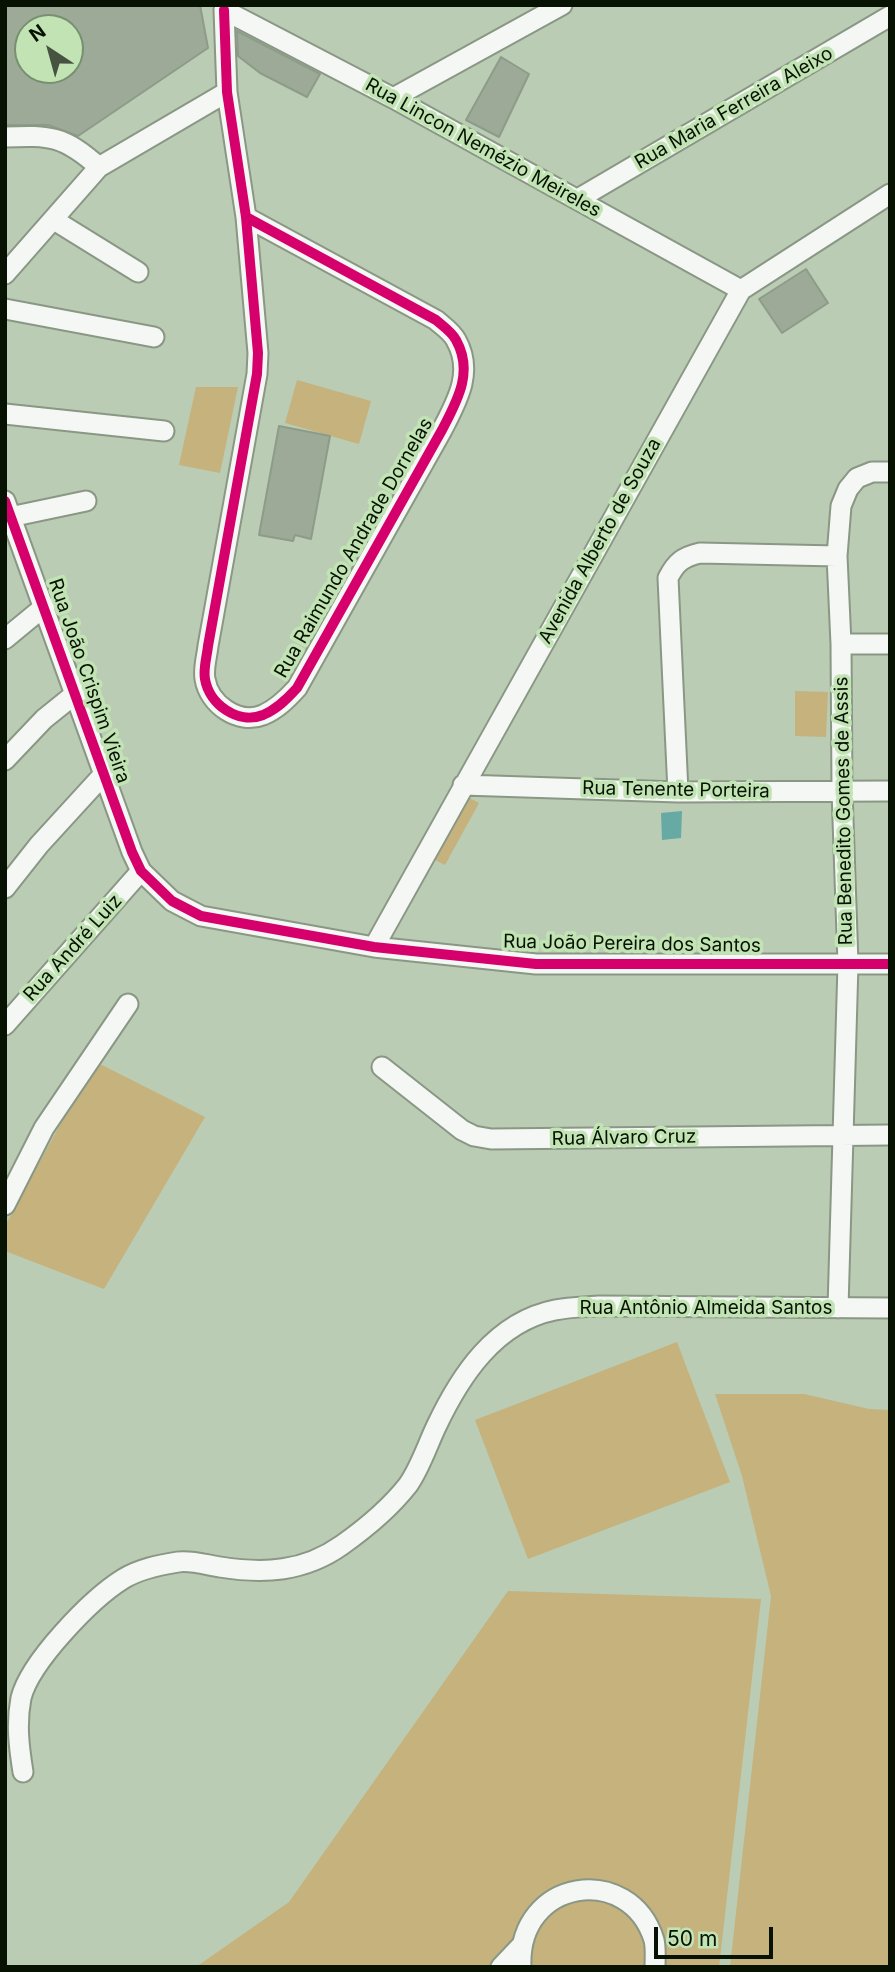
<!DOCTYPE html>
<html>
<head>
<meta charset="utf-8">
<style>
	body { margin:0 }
	#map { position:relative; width:895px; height:1972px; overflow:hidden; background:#baccb4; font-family:Inter,sans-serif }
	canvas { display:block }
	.frame { position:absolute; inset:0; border:7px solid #071203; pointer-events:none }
	.north { position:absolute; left:14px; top:14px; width:70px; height:70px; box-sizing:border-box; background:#c2e4b5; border:2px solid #77906e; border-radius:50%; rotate:324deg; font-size:19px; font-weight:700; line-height:28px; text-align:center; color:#071203 }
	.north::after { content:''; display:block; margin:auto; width:24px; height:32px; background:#465341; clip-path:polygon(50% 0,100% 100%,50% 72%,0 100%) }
	.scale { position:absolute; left:654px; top:1927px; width:119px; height:32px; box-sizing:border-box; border:4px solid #071203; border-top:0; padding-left:9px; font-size:21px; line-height:24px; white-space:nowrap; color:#071203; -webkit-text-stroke:5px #c2e4b5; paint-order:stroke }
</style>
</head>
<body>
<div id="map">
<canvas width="895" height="1972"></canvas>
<div class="frame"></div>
<div class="north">N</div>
<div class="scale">50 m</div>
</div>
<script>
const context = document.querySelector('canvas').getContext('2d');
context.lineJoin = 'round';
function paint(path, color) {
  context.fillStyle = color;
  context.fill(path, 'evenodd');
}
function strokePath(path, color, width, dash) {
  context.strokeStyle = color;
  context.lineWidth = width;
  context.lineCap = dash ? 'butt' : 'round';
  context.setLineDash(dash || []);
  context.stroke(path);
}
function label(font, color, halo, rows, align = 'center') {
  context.font = font + ' Inter,sans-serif';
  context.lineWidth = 7;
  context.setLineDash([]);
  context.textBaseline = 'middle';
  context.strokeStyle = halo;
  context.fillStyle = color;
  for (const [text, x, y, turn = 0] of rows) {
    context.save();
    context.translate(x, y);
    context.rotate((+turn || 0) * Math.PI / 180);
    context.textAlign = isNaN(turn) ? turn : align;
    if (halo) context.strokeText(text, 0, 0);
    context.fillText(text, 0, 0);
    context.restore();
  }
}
paint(new Path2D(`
	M297 380 371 401 359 444 285 423Z
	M196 387H238L220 473 179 465Z
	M795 691 828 692 826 737 795 736Z
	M466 796 479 803 445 865 433 859Z
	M90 1059 205 1117 104 1289 5 1251V1226L80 1088Z
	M677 1342 730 1482 528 1559 475 1420Z
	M804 1394 869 1409 890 1410V1967H730L771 1596 742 1476 715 1394Z
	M508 1591 761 1599 719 1967H196L289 1902Z`), '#c5b27c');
paint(new Path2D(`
	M682 811 681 838 662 840 661 813Z`), '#67aaa4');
const building = new Path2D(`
	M5 5H200L208 48 78 136 48 125H5ZM28 28H70V70H28Z
	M237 31 320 74 307 97 260 73 238 56Z
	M501 57 529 74 499 137 466 120Z
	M806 269 828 303 782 333 759 299Z
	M279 426 330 436 311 539 295 535 293 541 259 535Z`);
paint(building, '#9caa97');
strokePath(building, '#8d9c89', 2);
const street = new Path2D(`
	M224 10 227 92 246 217 258 353 257 374 208 646C207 656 203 669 205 679 209 704 238 725 263 715 277 709 287 699 297 688L442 430C457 401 474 372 456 340 452 332 443 326 436 320L246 217
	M224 10 393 98 741 290
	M393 98 562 5
	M5 137C51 135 64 136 99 167L227 92
	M578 199 890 16
	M54 220 138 272
	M5 274 99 167
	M5 309 154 337
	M5 414 164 431
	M5 501 132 852 141 871 172 901 201 916 374 947 536 964H890
	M5 521 10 517 86 501
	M5 639 45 606
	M841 644H890
	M5 760 44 719 75 694
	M463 785 678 792 890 791
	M678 792 668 578C676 562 683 557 700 553L837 556
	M5 888 39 845 103 775
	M374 947 741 290 890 194
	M5 1025 141 871
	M382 1067 462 1130 474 1136 491 1139 890 1135
	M5 1205 44 1128 128 1004
	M838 1308 848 964 842 791 841 644 837 556 841 506 848 489 857 478 872 472H890
	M23 1772C19 1747 16 1724 21 1698 30 1662 91 1599 123 1579 139 1569 159 1565 178 1562 191 1560 207 1565 220 1567 264 1574 304 1572 342 1545 366 1528 390 1508 408 1485 420 1468 427 1446 436 1427 460 1376 495 1322 555 1310 569 1307 584 1307 598 1306L890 1308
	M501 1967 520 1947
	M521 1967C517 1878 630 1862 654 1940 656 1948 655 1958 655 1967`);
strokePath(street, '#899784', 23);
strokePath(street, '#f5f7f4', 19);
strokePath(new Path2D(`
	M224 10 227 92 246 217 258 353 257 374 208 646C207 656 203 669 205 679 209 704 238 725 263 715 277 709 287 699 297 688L442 430C457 401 474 372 456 340 452 332 443 326 436 320L246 217
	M5 501 132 852 141 871 172 901 201 916 374 947 536 964H890`), '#d6006c', 10);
label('19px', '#071203', '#c2e4b5', [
	["Rua Maria Ferreira Aleixo",734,108,-30],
	["Rua Lincon Nemézio Meireles",483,148,29],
	["Avenida Alberto de Souza",600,541,-61],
	["Rua Raimundo Andrade Dornelas",354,548,-60],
	["Rua João Crispim Vieira",89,681,71],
	["Rua Tenente Porteira",676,790,1],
	["Rua Benedito Gomes de Assis",844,811,-91],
	["Rua João Pereira dos Santos",632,944,1],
	["Rua André Luiz",73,948,-48],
	["Rua Álvaro Cruz",624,1138,-1],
	["Rua Antônio Almeida Santos",706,1308]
]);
</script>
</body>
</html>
